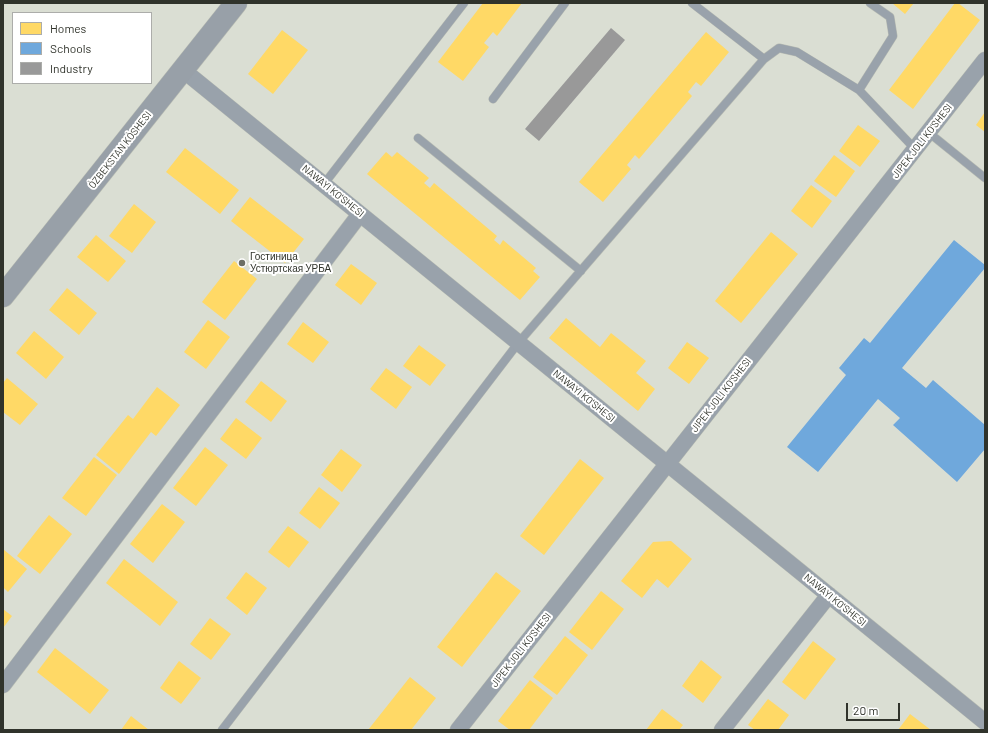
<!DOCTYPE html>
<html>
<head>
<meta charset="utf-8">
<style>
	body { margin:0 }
	#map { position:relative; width:988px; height:733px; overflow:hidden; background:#daded3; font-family:Barlow,sans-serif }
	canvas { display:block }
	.frame { position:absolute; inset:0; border:4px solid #30332b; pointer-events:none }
	.legend { position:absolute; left:12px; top:12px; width:140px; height:72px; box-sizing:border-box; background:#fff; border:1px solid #acadaa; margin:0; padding:5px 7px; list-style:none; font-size:12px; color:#30332b }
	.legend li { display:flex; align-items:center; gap:8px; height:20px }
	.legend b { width:20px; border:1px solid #acadaa }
	.scale { position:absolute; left:846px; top:703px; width:54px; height:18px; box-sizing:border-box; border:2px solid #30332b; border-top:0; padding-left:5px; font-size:12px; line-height:14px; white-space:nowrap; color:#30332b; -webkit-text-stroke:3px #fff; paint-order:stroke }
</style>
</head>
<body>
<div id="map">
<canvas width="988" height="733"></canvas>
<div class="frame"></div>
<ul class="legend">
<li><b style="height:11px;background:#ffd966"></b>Homes</li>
<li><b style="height:11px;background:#6fa8dc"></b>Schools</li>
<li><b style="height:11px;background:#999"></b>Industry</li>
</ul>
<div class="scale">20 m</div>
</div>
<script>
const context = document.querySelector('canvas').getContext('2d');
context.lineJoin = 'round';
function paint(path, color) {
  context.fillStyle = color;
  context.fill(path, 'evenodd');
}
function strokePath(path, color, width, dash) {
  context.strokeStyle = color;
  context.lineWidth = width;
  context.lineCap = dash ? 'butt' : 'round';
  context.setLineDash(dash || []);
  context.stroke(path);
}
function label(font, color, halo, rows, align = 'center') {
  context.font = font + ' Barlow,sans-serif';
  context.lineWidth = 4;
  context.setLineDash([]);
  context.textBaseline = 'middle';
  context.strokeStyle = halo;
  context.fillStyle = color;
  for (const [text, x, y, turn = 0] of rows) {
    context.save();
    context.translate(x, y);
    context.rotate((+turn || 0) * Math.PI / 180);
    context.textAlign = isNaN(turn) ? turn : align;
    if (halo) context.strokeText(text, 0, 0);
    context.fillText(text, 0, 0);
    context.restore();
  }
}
paint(new Path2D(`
	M483 3H522L497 36 493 32 484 43 489 47 463 81 438 62Z
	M892 3H914L905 14Z
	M955 3H958L980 20 913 109 889 90Z
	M282 30 308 50 273 94 248 74Z
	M706 32 729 52 701 86 696 82 688 92 692 96 639 159 635 155 627 165 631 169 603 202 579 182Z
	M985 112V132L976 125Z
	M858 125 880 141 860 167 839 151Z
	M185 148 239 190 220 214 166 172Z
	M386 152 392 157 397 152 429 178 424 183 430 188 434 183 497 236 494 240 500 245 503 240 536 268 533 271 540 277 520 300 367 174Z
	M834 155 855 171 836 197 814 181Z
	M811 185 832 201 812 228 791 211Z
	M250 197 304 239 285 263 231 221Z
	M134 204 156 222 132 253 109 236Z
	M771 232 798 254 741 323 715 301Z
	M96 235 126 261 108 282 77 257Z
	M234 261 257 279 225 320 202 302Z
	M351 264 377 283 361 305 335 285Z
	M67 288 97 313 79 335 49 310Z
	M566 318 600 347 611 333 646 361 636 373 655 389 638 411 549 338Z
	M208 320 230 337 206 369 184 352Z
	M303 322 329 342 313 363 287 344Z
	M34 331 64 357 46 379 16 353Z
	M687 342 709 358 689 384 668 368Z
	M419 345 446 365 430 386 403 366Z
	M386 368 412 387 396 409 370 389Z
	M7 378 38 404 20 425 3 412V383Z
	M261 381 287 401 271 422 245 402Z
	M157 387 180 405 156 436 151 432 119 474 96 455 128 415 133 419Z
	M236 418 262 438 246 459 220 439Z
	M205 447 228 465 196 506 173 488Z
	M341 449 362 465 342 492 321 475Z
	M94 457 117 475 86 516 62 498Z
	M580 459 604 478 544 555 520 536Z
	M319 487 340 503 320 529 299 513Z
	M162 504 185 522 153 563 130 544Z
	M49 515 72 534 40 574 17 556Z
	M288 526 309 542 289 568 268 552Z
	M671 541 692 559 668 588 657 579 642 598 621 581 653 542Z
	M3 549 27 569 8 592 3 587Z
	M124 559 178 602 160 626 106 583Z
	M246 572 267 588 247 615 226 598Z
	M496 572 521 591 462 667 437 647Z
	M601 591 624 609 592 650 569 632Z
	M3 609 12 616 3 628Z
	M210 618 231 634 211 660 190 644Z
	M565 636 588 655 557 695 533 677Z
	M813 641 836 659 805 700 782 682Z
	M55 648 109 690 90 714 37 672Z
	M701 660 722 677 703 703 682 686Z
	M179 661 201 678 181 704 160 688Z
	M410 677 436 698 411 730H368Z
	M530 680 553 698 529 730H510L498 721Z
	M768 699 789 715 778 730H755L748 725Z
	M662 709 683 725 679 730H646Z
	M910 714 931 730H898Z
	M131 716 149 730H121Z`), '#ffd966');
paint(new Path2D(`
	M954 240 985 265V268L902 368 926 388 933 380 985 425V449L957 482 893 425 900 418 878 399 818 472 787 447 846 375 839 368 864 338 870 343Z`), '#6fa8dc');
paint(new Path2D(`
	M611 28 625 40 539 141 525 129Z`), '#999');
const lane = new Path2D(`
	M692 3 764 59
	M870 3 890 17 893 36 859 90 915 149
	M493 99 565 3
	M928 132 985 178
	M418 138 581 271
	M324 184 464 3
	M222 730 519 342 764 59 779 48 797 52 859 90`);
const street = new Path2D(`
	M183 70 985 722
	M3 685 360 214
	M458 730 985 60
	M722 730 829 595`);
const secondary = new Path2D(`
	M3 296 236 3`);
strokePath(lane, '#b7bbb2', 9);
strokePath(street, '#b7bbb2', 17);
strokePath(secondary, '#b7bbb2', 23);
strokePath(lane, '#99a2ab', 8);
strokePath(street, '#99a2ab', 16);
strokePath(secondary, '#98a0a8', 22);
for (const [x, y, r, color] of [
	[242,263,4,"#6c6f66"]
]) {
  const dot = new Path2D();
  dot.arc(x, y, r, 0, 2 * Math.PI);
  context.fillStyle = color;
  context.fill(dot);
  strokePath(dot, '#fff', 1.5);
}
label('10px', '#30332b', '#fff', [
	["JIPEK JOLI KO'SHESI",922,141,-52],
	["ÓZBEKSTAN KÓSHESI",120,150,-52],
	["NAWAYI KO'SHESI",333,191,39],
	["JIPEK JOLI KO'SHESI",721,395,-52],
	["NAWAYI KO'SHESI",584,396,39],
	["NAWAYI KO'SHESI",835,600,39],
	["JIPEK JOLI KO'SHESI",521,650,-52]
]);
label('10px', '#30332b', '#fff', [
	["Гостиница",250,257],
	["Устюртская УРБА",250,269]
], 'left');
</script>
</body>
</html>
